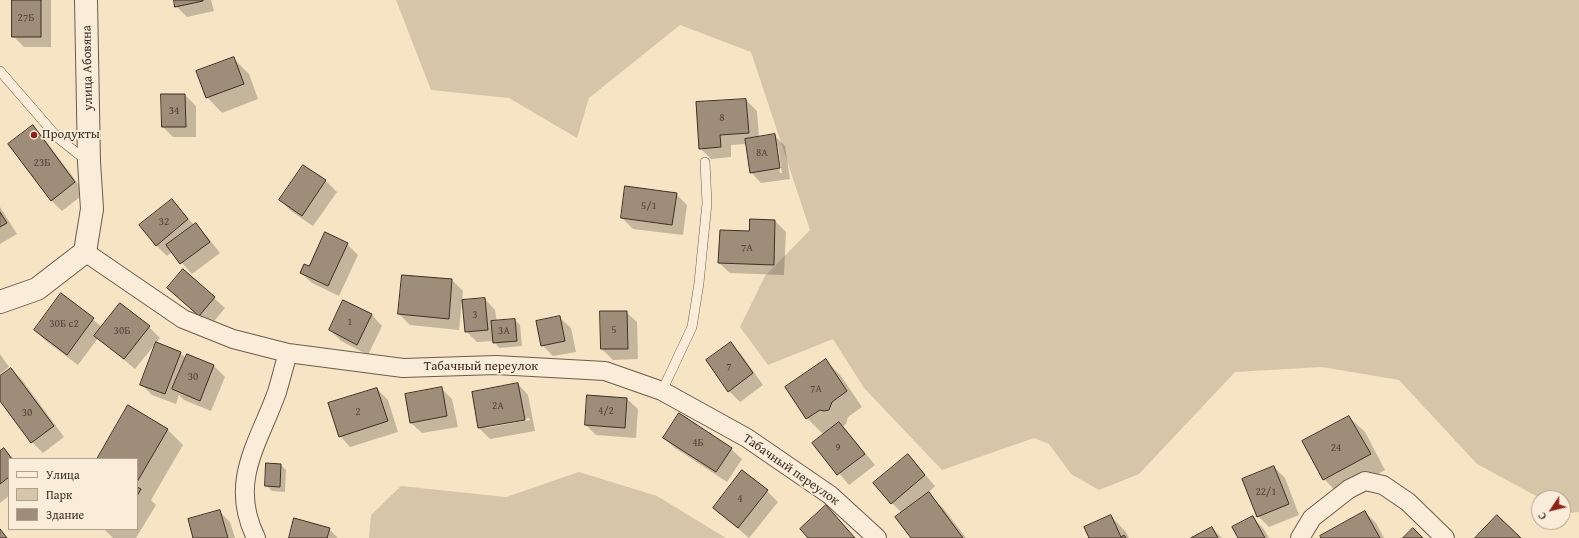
<!DOCTYPE html>
<html>
<head>
<meta charset="utf-8">
<style>
	body { margin:0 }
	#map { position:relative; width:1579px; height:538px; overflow:hidden; background:#f6e4c5; font-family:"Gentium Book Plus",serif }
	canvas { display:block }
	.legend { position:absolute; left:8px; top:458px; width:130px; height:72px; box-sizing:border-box; background:#f9edd9; border:1px solid #aea191; margin:0; padding:5px 7px; list-style:none; font-size:12px; color:#3d2f26 }
	.legend li { display:flex; align-items:center; gap:8px; height:20px }
	.legend b { width:20px; border:1px solid #aea191 }
	.north { position:absolute; left:1531px; top:490px; width:40px; height:40px; box-sizing:border-box; background:#f9edd9; border:1px solid #aea191; border-radius:50%; rotate:235deg; font-size:11px; font-weight:700; line-height:16px; text-align:center; color:#3d2f26 }
	.north::after { content:''; display:block; margin:auto; width:14px; height:18px; background:#8f2418; clip-path:polygon(50% 0,100% 100%,50% 72%,0 100%) }
</style>
</head>
<body>
<div id="map">
<canvas width="1579" height="538"></canvas>
<ul class="legend">
<li><b style="height:5px;background:#f9edd9"></b>Улица</li>
<li><b style="height:11px;background:#d7c5aa"></b>Парк</li>
<li><b style="height:11px;background:#9d8d79"></b>Здание</li>
</ul>
<div class="north">С</div>
</div>
<script>
const context = document.querySelector('canvas').getContext('2d');
context.lineJoin = 'round';
function paint(path, color) {
  context.fillStyle = color;
  context.fill(path, 'evenodd');
}
function strokePath(path, color, width, dash) {
  context.strokeStyle = color;
  context.lineWidth = width;
  context.lineCap = dash ? 'butt' : 'round';
  context.setLineDash(dash || []);
  context.stroke(path);
}
function label(font, color, halo, rows, align = 'center') {
  context.font = font + ' "Gentium Book Plus",serif';
  context.lineWidth = 3.5;
  context.setLineDash([]);
  context.textBaseline = 'middle';
  context.strokeStyle = halo;
  context.fillStyle = color;
  for (const [text, x, y, turn = 0] of rows) {
    context.save();
    context.translate(x, y);
    context.rotate((+turn || 0) * Math.PI / 180);
    context.textAlign = isNaN(turn) ? turn : align;
    if (halo) context.strokeText(text, 0, 0);
    context.fillText(text, 0, 0);
    context.restore();
  }
}
paint(new Path2D(`
	M396 0H1579V512L1568 513 1563 510V498H1540L1477 464 1399 380 1322 367 1235 372 1139 474 1099 490 1071 474 1049 444 1034 438 942 470 864 388 833 339 768 365 740 327 765 276 810 230 751 52 680 25 589 98 577 138 509 98 431 90Z
	M579 472 657 496 726 538H369L371 515 401 486 506 497Z`), '#d7c5aa');
paint(new Path2D(`
	M13 0H51V47H24L13 36Z
	M175 0H211L214 11 187 17 176 6Z
	M234 59 249 74 258 99 222 113 207 97Z
	M185 95 196 106V137H173L163 127Z
	M746 100 757 111 759 137 774 135 785 146 790 179 761 183 751 172 746 144 731 145V157L711 159 700 148ZM776 146H778L782 173H780Z
	M33 126 43 137 85 193 62 211 51 200Z
	M304 166 326 181 337 192 313 226 291 211 280 200Z
	M676 194 687 205 683 235 633 229 622 218Z
	M172 200 194 225 196 224 206 235 220 253 192 274 172 252 167 256 156 245Z
	M0 207 17 234 0 244Z
	M775 221 786 232 784 275 730 273 719 263 750 232Z
	M347 244 358 255 339 296 312 283 301 273Z
	M183 270 225 308 210 326 179 298Z
	M452 280 463 291 459 330 410 325 399 314Z
	M62 295 102 327H149L160 338 135 369 98 338 78 365 46 341 35 330Z
	M485 299 495 310 497 322 515 320 520 325 522 346 499 348 494 341 477 342 466 331Z
	M344 302 372 315 382 326 368 355 341 341 330 330Z
	M626 312 637 322 638 359 613 360 602 349Z
	M560 318 571 328 576 352 553 356 542 345Z
	M730 343 741 354 763 385 740 402 729 391 707 361Z
	M180 353 186 358 187 355 214 366 225 377 211 411 184 400 179 395 176 404 152 395 141 384Z
	M0 354 9 367 0 374Z
	M826 361 841 376 862 407 848 417 846 424 843 426 875 465 849 485 813 443 824 435 807 418Z
	M11 369 22 380 64 437 43 453 32 442 0 399V378Z
	M518 384 528 395 535 431 490 439 479 428 473 393ZM529 418 530 420 486 428V426Z
	M441 388 452 399 458 427 422 433 411 423Z
	M377 389 388 400 398 432 350 447 340 436Z
	M627 399 638 409 636 438 596 435 586 425Z
	M128 407 168 430 183 445 151 500 156 505 136 538H113L104 529H137V459H98Z
	M1349 417 1365 432 1385 470 1340 495 1324 479Z
	M664 438 731 449 742 459 727 482 675 448Z
	M4 449 14 459H9V496L0 503V452Z
	M908 455 935 486 928 493 944 509 966 538H912L902 513 892 503Z
	M281 465 286 470 285 492 272 491 267 486Z
	M1274 467 1285 478 1299 515 1269 527 1258 516Z
	M767 491 778 502 749 538 714 508Z
	M219 511 230 522 235 538H194Z
	M1365 512 1376 523 1384 538H1322Z
	M1111 516 1126 532 1129 538H1090Z
	M1252 517 1263 528 1269 538H1239Z
	M1212 528 1222 538H1193Z
	M329 529 338 538H290Z`), '#0003');
const building = new Path2D(`
	M12 0H41V37H12Z
	M174 0H203V1L175 7Z
	M234 57 244 84 206 98 196 71Z
	M161 94H185L186 127H162Z
	M746 99 749 133 720 135 721 147 699 149 696 102Z
	M33 125 75 182 51 201 8 144Z
	M775 134 780 168 750 173 745 139Z
	M303 165 326 180 302 216 279 200Z
	M625 186 677 193 672 225 621 218Z
	M172 199 188 219 156 246 139 225Z
	M0 212 7 223 0 227Z
	M750 219 775 220 774 265 718 263 720 230 749 231Z
	M196 223 210 242 180 264 166 245Z
	M325 232 348 243 328 286 300 273 304 264 309 266Z
	M183 269 215 297 199 316 167 288Z
	M402 275 452 279 449 319 398 314Z
	M61 293 94 318 67 355 34 330Z
	M485 298 488 330 465 332 462 300Z
	M343 300 372 314 357 345 329 330Z
	M120 303 150 326 124 359 94 336Z
	M600 311H627L628 349H601Z
	M560 316 565 341 541 346 536 321Z
	M515 319 517 341 493 343 491 321Z
	M156 342 181 352 165 394 140 385Z
	M731 342 753 373 728 392 706 360Z
	M187 354 214 365 200 401 172 389Z
	M826 359 847 391 832 402 829 410 824 411 820 410 806 419 785 387Z
	M11 368 54 426 31 443 0 401V376Z
	M518 383 525 420 478 428 472 392Z
	M442 387 447 416 410 423 405 394Z
	M377 388 388 421 339 437 328 403Z
	M587 395 627 398 625 428 585 425Z
	M128 405 168 429 137 482V459H97Z
	M679 413 732 448 716 472 663 438Z
	M1349 416 1371 454 1323 480 1302 441Z
	M839 422 865 454 837 475 812 443Z
	M4 448 12 459H9V477L0 484V451Z
	M908 454 925 475 891 504 873 483Z
	M266 463 281 464 280 487 265 486Z
	M1274 466 1289 504 1257 517 1242 479Z
	M742 470 768 490 738 528 713 508Z
	M137 487 141 489 137 496Z
	M929 492 963 538H911L895 517Z
	M826 505 855 538H808L800 529Z
	M220 510 228 538H193L188 519Z
	M1365 511 1380 538H1321L1320 536Z
	M1111 515 1121 537 1124 535 1126 538H1089L1084 527Z
	M1497 515 1521 538H1475Z
	M1253 516 1265 538H1238L1232 527Z
	M294 518 330 528 327 538H289Z
	M1212 527 1218 538H1191Z
	M1413 528 1423 538H1403Z
	M0 529 7 538H0Z`);
paint(building, '#9d8d79');
strokePath(building, '#3d2f26', 1);
const service = new Path2D(`
	M0 71 58 138 87 161
	M662 391 692 327 699 283 707 203 705 162`);
const minor = new Path2D(`
	M85 252 183 319 233 339 288 353 403 368 496 365 605 371 662 391 747 438 830 495 877 538
	M256 538C228 481 259 443 277 392 281 379 284 366 288 353
	M1300 538 1312 518 1349 489 1365 481 1383 485 1408 502 1445 538`);
const tertiary = new Path2D(`
	M0 302 37 289 85 252 92 209 89 162 86 0`);
strokePath(service, '#6b5c4e', 10);
strokePath(minor, '#6b5c4e', 20);
strokePath(tertiary, '#6b5c4e', 24);
strokePath(service, '#f9edd9', 9);
strokePath(minor, '#f9edd9', 18);
strokePath(tertiary, '#f9edd9', 22);
for (const [x, y, r, color] of [
	[34,135,4,"#8f2418"]
]) {
  const dot = new Path2D();
  dot.arc(x, y, r, 0, 2 * Math.PI);
  context.fillStyle = color;
  context.fill(dot);
  strokePath(dot, '#f9edd9', 1.5);
}
label('11px', '#55463b', null, [
	["27Б",26,18],
	["34",174,111],
	["8",722,118],
	["8А",762,153],
	["23Б",42,163],
	["5/1",649,206],
	["32",164,222],
	["7А",747,248],
	["3",475,315],
	["1",350,322],
	["30Б с2",64,324],
	["5",614,330],
	["30Б",122,331],
	["3А",504,331],
	["7",729,367],
	["30",193,377],
	["7А",816,389],
	["2А",498,406],
	["4/2",606,411],
	["2",358,412],
	["30",27,413],
	["4Б",698,443],
	["9",838,448],
	["24",1336,448],
	["22/1",1266,492],
	["4",740,499]
]);
label('13px', '#3d2f26', '#f9edd9', [
	["улица Абовяна",88,68,-91],
	["Табачный переулок",481,367],
	["Табачный переулок",791,470,35]
]);
label('13px', '#3d2f26', '#f9edd9', [
	["Продукты",42,135]
], 'left');
</script>
</body>
</html>
